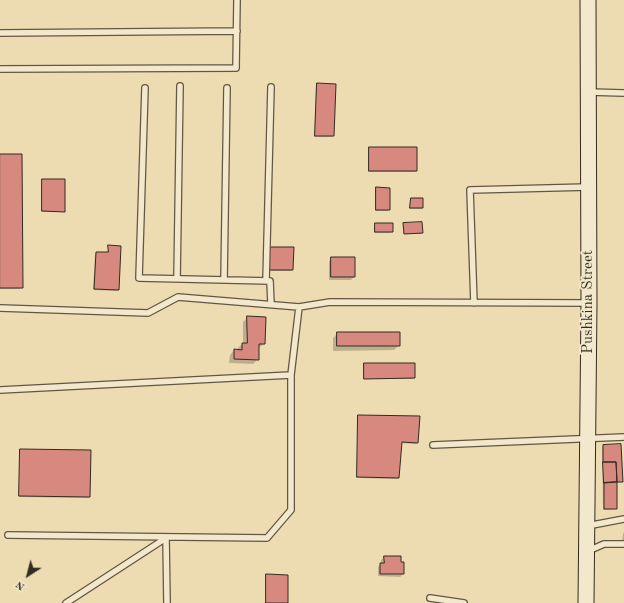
<!DOCTYPE html>
<html>
<head>
<meta charset="utf-8">
<style>
	body { margin:0 }
	#map { position:relative; width:624px; height:603px; overflow:hidden; background:#eddbb1; font-family:"Old Standard TT",serif }
	canvas { display:block }
	.north { position:absolute; left:8px; top:555px; width:40px; height:40px; -webkit-text-stroke:3px #f3e8cc; paint-order:stroke; rotate:216deg; font-size:11px; font-weight:700; line-height:16px; text-align:center; color:#332a20 }
	.north::after { content:''; display:block; margin:auto; width:14px; height:18px; background:#332a20; clip-path:polygon(50% 0,100% 100%,50% 72%,0 100%) }
</style>
</head>
<body>
<div id="map">
<canvas width="624" height="603"></canvas>
<div class="north">N</div>
</div>
<script>
const context = document.querySelector('canvas').getContext('2d');
context.lineJoin = 'round';
function paint(path, color) {
  context.fillStyle = color;
  context.fill(path, 'evenodd');
}
function strokePath(path, color, width, dash) {
  context.strokeStyle = color;
  context.lineWidth = width;
  context.lineCap = dash ? 'butt' : 'round';
  context.setLineDash(dash || []);
  context.stroke(path);
}
function label(font, color, halo, rows, align = 'center') {
  context.font = font + ' "Old Standard TT",serif';
  context.lineWidth = 3.5;
  context.setLineDash([]);
  context.textBaseline = 'middle';
  context.strokeStyle = halo;
  context.fillStyle = color;
  for (const [text, x, y, turn = 0] of rows) {
    context.save();
    context.translate(x, y);
    context.rotate((+turn || 0) * Math.PI / 180);
    context.textAlign = isNaN(turn) ? turn : align;
    if (halo) context.strokeText(text, 0, 0);
    context.fillText(text, 0, 0);
    context.restore();
  }
}
paint(new Path2D(`
	M317 84 333 136 332 137H314L316 85Z
	M369 148 416 171 415 172H368V149Z
	M0 155 22 287 20 289H0Z
	M43 180 64 211 62 212H41L42 181Z
	M376 188 389 210 388 211H375V190Z
	M411 199 422 208 421 209H409L410 200Z
	M376 224 392 232 390 233H374V225Z
	M404 224 422 233 420 234H403V225Z
	M109 246 118 290 117 291 93 290 95 254 96 253H107Z
	M270 248 292 270 291 271H269V249Z
	M332 258 354 277 351 280H329V261Z
	M248 317 264 344 258 348V359L253 364 229 363 230 355 234 350H237L238 348 243 343V322Z
	M338 333 399 345 394 350 333 351V338Z
	M364 364H414V378L413 379H363V365Z
	M359 416 417 443 416 444 401 443 398 478 397 479 356 478 358 417Z
	M603 446 622 482 616 483V508L615 509 603 510 602 447Z
	M21 450 89 497 88 498 19 497V451Z
	M624 532V542H622L623 534Z
	M384 557 403 574 400 577 378 576V567L381 564V560Z
	M266 575 287 603H265V577Z`), '#0003');
const building = new Path2D(`
	M317 83 336 84 334 136H315Z
	M369 147H417V171H369Z
	M0 154H22L23 288H0Z
	M42 179H65V212L42 211Z
	M376 187 390 188V210H376Z
	M411 198H423V208H410Z
	M422 222 423 233 404 234 403 223Z
	M375 223H393V232H375Z
	M108 245 121 246 119 290 94 289 96 252H108Z
	M270 247H294L293 270H269Z
	M331 257H355V277H331Z
	M247 316 266 317 265 344H259V360L234 359V349L242 350V343H247Z
	M337 332H400V346H337Z
	M364 363H415V378L364 379Z
	M358 415 420 416 418 443 402 442 399 478 357 477Z
	M621 444 623 482H617L616 462H603V445Z
	M20 449 91 450 90 497 19 496Z
	M603 462H616L617 482 604 483Z
	M617 482V509H604V483Z
	M384 556H401V562H404V574H380V563H384Z
	M266 574 288 575V603H266Z`);
paint(building, '#d78980');
strokePath(building, '#332a20', 1);
const service = new Path2D(`
	M0 33 237 31
	M0 69 236 68 237 0
	M145 88 139 278 270 281 271 304
	M588 92 624 93
	M177 279 180 86
	M224 280 227 88
	M266 281 271 87
	M474 303 470 190 588 187
	M0 308 148 313 178 297 299 307
	M0 390 291 375
	M433 445 624 437
	M587 526 624 519
	M8 535 267 538 291 510V375L299 307 330 302 588 303
	M166 538 167 603
	M588 551 604 544H624
	M430 598 464 603
	M66 603 166 538`);
const secondary = new Path2D(`
	M586 603 589 303 588 0`);
strokePath(service, '#625644', 8);
strokePath(secondary, '#332a20', 17);
strokePath(service, '#f3e8cc', 5.5);
strokePath(secondary, '#f3e8cc', 15);
label('15px', '#332a20', '#f3e8cc', [
	["Pushkina Street",588,302,-90]
]);
</script>
</body>
</html>
